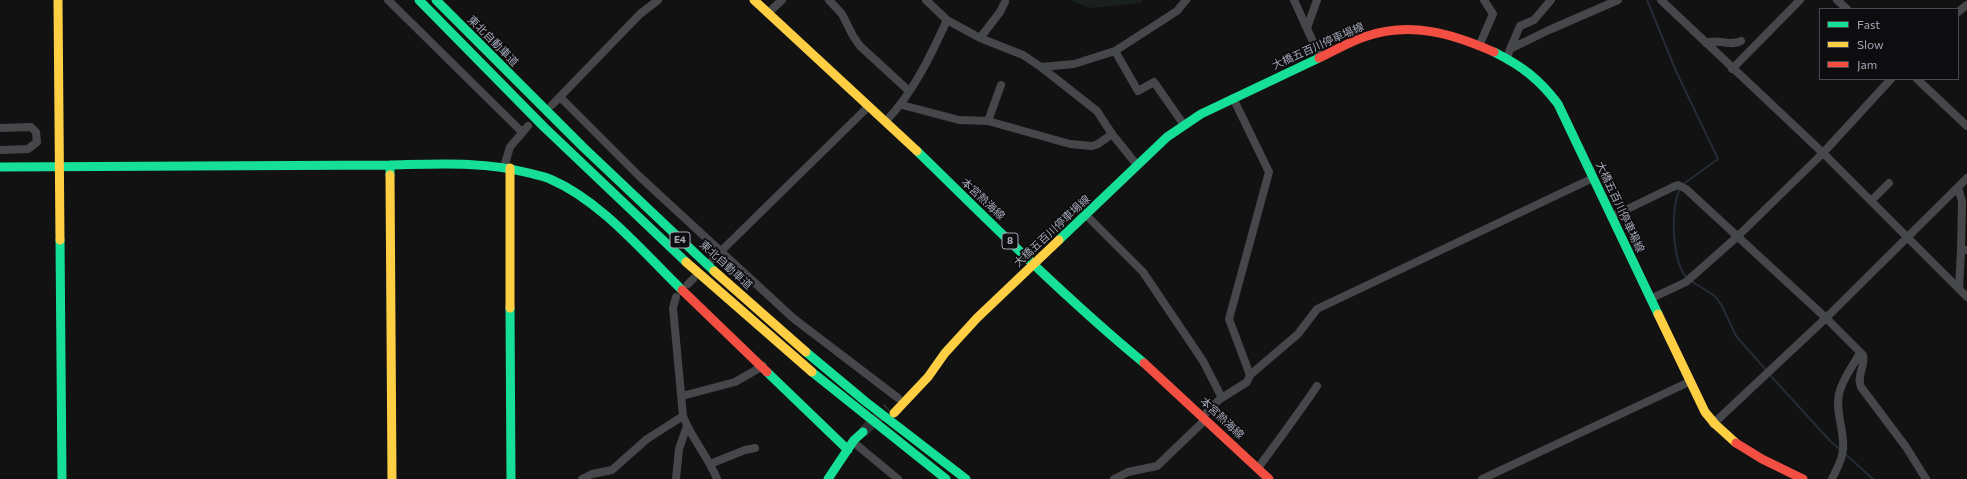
<!DOCTYPE html>
<html>
<head>
<meta charset="utf-8">
<style>
	body { margin:0 }
	#map { position:relative; width:1967px; height:479px; overflow:hidden; background:#121212; font-family:Commissioner,sans-serif }
	canvas { display:block }
	.legend { position:absolute; left:1819px; top:8px; width:140px; height:72px; box-sizing:border-box; background:#0d0c0e; border:1px solid #494a51; margin:0; padding:5px 7px; list-style:none; font-size:12px; color:#a2a6b5 }
	.legend li { display:flex; align-items:center; gap:8px; height:20px }
	.legend b { width:20px; border:1px solid #494a51 }
</style>
</head>
<body>
<div id="map">
<canvas width="1967" height="479"></canvas>
<ul class="legend">
<li><b style="height:5px;background:#16e098"></b>Fast</li>
<li><b style="height:5px;background:#ffcf43"></b>Slow</li>
<li><b style="height:5px;background:#f24e42"></b>Jam</li>
</ul>
</div>
<script>
const context = document.querySelector('canvas').getContext('2d');
context.lineJoin = 'round';
function paint(path, color) {
  context.fillStyle = color;
  context.fill(path, 'evenodd');
}
function strokePath(path, color, width, dash) {
  context.strokeStyle = color;
  context.lineWidth = width;
  context.lineCap = dash ? 'butt' : 'round';
  context.setLineDash(dash || []);
  context.stroke(path);
}
function label(font, color, halo, rows, align = 'center') {
  context.font = font + ' Commissioner,"Noto Sans JP",sans-serif';
  context.lineWidth = 3.5;
  context.setLineDash([]);
  context.textBaseline = 'middle';
  context.strokeStyle = halo;
  context.fillStyle = color;
  for (const [text, x, y, turn = 0] of rows) {
    context.save();
    context.translate(x, y);
    context.rotate((+turn || 0) * Math.PI / 180);
    context.textAlign = isNaN(turn) ? turn : align;
    if (halo) context.strokeText(text, 0, 0);
    context.fillText(text, 0, 0);
    context.restore();
  }
}
paint(new Path2D(`
	M1069 0H1143L1140 3 1090 8Z`), '#1a211c');
strokePath(new Path2D(`
	M1647 0 1676 71 1718 159 1682 185
	M1680 189C1670 208 1672 262 1687 278
	M1691 281 1715 296 1722 306 1736 336 1767 371
	M1770 375 1831 442 1841 450
	M1844 453 1873 479`), '#252c35', 2);
strokePath(new Path2D(`
	M863 432 888 408`), '#2f3033', 11, [11, 5.5]);
strokePath(new Path2D(`
	M388 0 522 132
	M829 0 842 14 853 36 860 46 909 91
	M926 0 947 20 980 38 1023 55 1041 67 1074 64 1115 51 1177 11 1186 0
	M1294 0 1320 57
	M1661 0 1823 153 1967 297
	M1837 0 1847 9
	M1958 12 1967 5
	M768 13 782 0
	M1307 28 1317 0
	M980 38 1000 12 1005 2
	M1706 43C1717 38 1730 47 1741 41
	M1479 46 1493 14 1484 0
	M1510 49 1520 26 1534 20 1551 0
	M1115 51 1138 91 1154 82 1184 125
	M1507 58 1510 49 1549 30 1618 0
	M1041 67 1097 111 1112 134 1137 165
	M1732 69 1800 0
	M1917 79 1967 126
	M560 97 639 176 793 318 898 398
	M1233 98 1269 172 1229 319 1250 375
	M552 105 640 14 658 0
	M902 105 959 120 988 121 1070 144 1092 146 1098 144 1112 134
	M886 121C913 93 931 55 947 20
	M988 121 1001 85
	M0 128 31 127 36 132 37 142 28 149 0 150
	M504 167 510 147 528 126
	M1958 188 1962 201 1961 250
	M1871 201 1889 183
	M1086 215 1143 272 1203 361 1222 398
	M1611 217 1673 187 1678 185 1686 189 1826 318 1863 355C1866 366 1856 375 1861 387L1906 447 1926 479
	M712 260 869 106
	M688 284 693 279
	M1959 289 1961 250H1967
	M676 297 673 308 683 416C691 438 708 456 717 479
	M1650 299 1686 282 1738 236 1823 153 1891 79
	M682 396 735 382 763 366
	M1202 417 1220 399 1247 382 1250 375 1298 334 1317 309 1593 178
	M1713 424 1826 318 1967 178
	M858 446 898 479
	M710 464 745 450 755 448
	M1258 468C1278 441 1298 414 1317 386
	M582 479 592 474 612 470 647 439 683 416
	M676 479 679 449 687 426
	M1114 479 1128 472 1157 466 1205 420
	M1482 479 1689 382
	M1832 479C1836 470 1842 461 1843 450 1845 432 1835 413 1839 394 1842 379 1853 366 1860 353`), '#46474b', 8);
strokePath(new Path2D(`
	M419 0 544 127 686 262
	M436 0 583 147 714 271
	M1494 52C1522 66 1539 79 1558 104L1658 314
	M917 151C991 223 1064 297 1144 363
	M390 165C437 164 484 161 529 173 536 175 544 176 550 179 601 201 642 251 682 290
	M0 167 390 165V175
	M60 240 62 479
	M1059 240 1167 137 1201 114 1319 58
	M510 308 511 479
	M806 352 866 402 966 479
	M767 372 848 450
	M812 372 946 479
	M828 479 854 440 863 432`), '#16e098', 9);
strokePath(new Path2D(`
	M58 0 60 240
	M754 0 917 151
	M510 168V308
	M390 175 392 479
	M686 262 812 372
	M714 271 806 352
	M1658 314 1705 412 1715 424 1736 443
	M894 413 928 377 945 353 977 318 1059 240`), '#ffcf43', 9);
strokePath(new Path2D(`
	M1319 58C1334 51 1349 42 1364 37 1410 21 1451 33 1494 52
	M682 290 767 372
	M1144 363 1269 479
	M1736 443 1762 459 1803 479`), '#f24e42', 9);
for (const [x, y, w] of [
	[680,240,20],
	[1010,241,16]
]) {
  const box = new Path2D();
  box.roundRect(x - w / 2, y - 8, w, 16, 3);
  context.fillStyle = '#0d0c0e';
  context.fill(box);
  strokePath(box, '#a2a6b5', 1);
}
label('bold 10px', '#a2a6b5', null, [
	["E4",680,240],
	["8",1010,241]
]);
label('11px', '#a2a6b5', '#0d0c0e', [
	["東北自動車道",493,41,45],
	["大橋五百川停車場線",1318,46,-24],
	["本宮熱海線",983,199,43],
	["大橋五百川停車場線",1620,207,65],
	["大橋五百川停車場線",1052,231,-43],
	["東北自動車道",726,265,42],
	["本宮熱海線",1222,418,43]
]);
</script>
</body>
</html>
